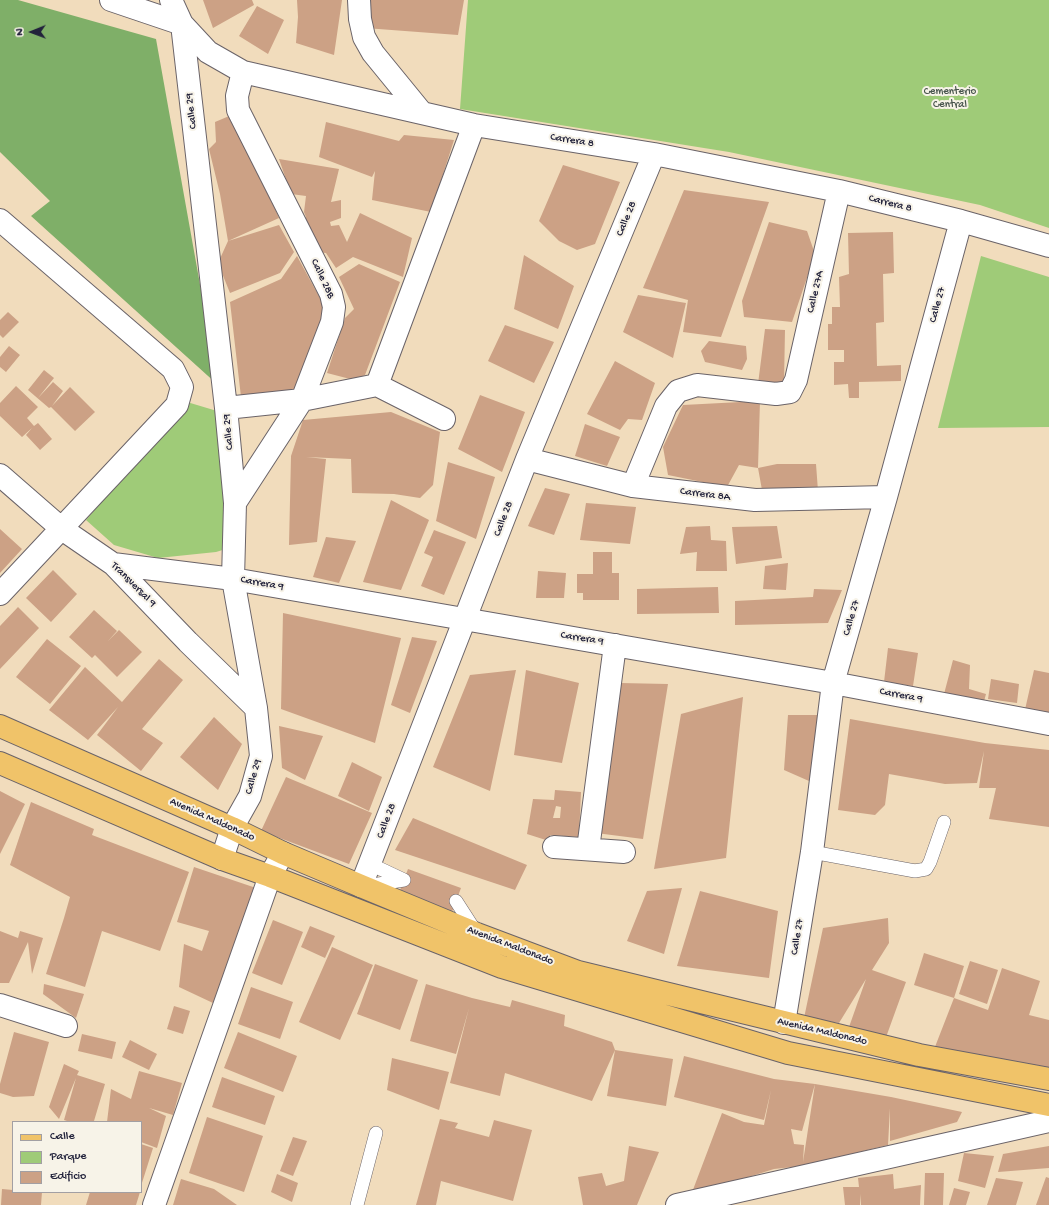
<!DOCTYPE html>
<html>
<head>
<meta charset="utf-8">
<style>
	body { margin:0 }
	#map { position:relative; width:1049px; height:1205px; overflow:hidden; background:#f1dcbc; font-family:"Gochi Hand",sans-serif }
	canvas { display:block }
	.legend { position:absolute; left:12px; top:1121px; width:130px; height:72px; box-sizing:border-box; background:#f7f3e8; border:1px solid #a29fa3; margin:0; padding:5px 7px; list-style:none; font-size:12px; color:#22223b }
	.legend li { display:flex; align-items:center; gap:8px; height:20px }
	.legend b { width:20px; border:1px solid #a29fa3 }
	.north { position:absolute; left:12px; top:12px; width:40px; height:40px; -webkit-text-stroke:3px #f7f3e8; paint-order:stroke; rotate:269deg; font-size:11px; font-weight:700; line-height:16px; text-align:center; color:#22223b }
	.north::after { content:''; display:block; margin:auto; width:14px; height:18px; background:#22223b; clip-path:polygon(50% 0,100% 100%,50% 72%,0 100%) }
</style>
</head>
<body>
<div id="map">
<canvas width="1049" height="1205"></canvas>
<ul class="legend">
<li><b style="height:5px;background:#f0c369"></b>Calle</li>
<li><b style="height:11px;background:#9fcb78"></b>Parque</li>
<li><b style="height:11px;background:#cca185"></b>Edificio</li>
</ul>
<div class="north">N</div>
</div>
<script>
const context = document.querySelector('canvas').getContext('2d');
context.lineJoin = 'round';
function paint(path, color) {
  context.fillStyle = color;
  context.fill(path, 'evenodd');
}
function strokePath(path, color, width, dash) {
  context.strokeStyle = color;
  context.lineWidth = width;
  context.lineCap = dash ? 'butt' : 'round';
  context.setLineDash(dash || []);
  context.stroke(path);
}
function label(font, color, halo, rows, align = 'center') {
  context.font = font + ' "Gochi Hand",sans-serif';
  context.lineWidth = 4;
  context.setLineDash([]);
  context.textBaseline = 'middle';
  context.strokeStyle = halo;
  context.fillStyle = color;
  for (const [text, x, y, turn = 0] of rows) {
    context.save();
    context.translate(x, y);
    context.rotate((+turn || 0) * Math.PI / 180);
    context.textAlign = isNaN(turn) ? turn : align;
    if (halo) context.strokeText(text, 0, 0);
    context.fillText(text, 0, 0);
    context.restore();
  }
}
paint(new Path2D(`
	M468 0H1049V228L980 205 729 152 460 109Z
	M981 256 1049 277V427L938 428Z
	M187 402 217 411 222 465 224 530 226 549 216 552 158 558 114 545 86 520Z`), '#9fcb78');
paint(new Path2D(`
	M0 0H18L156 39 218 385 31 216 50 201 0 152Z`), '#7faf68');
paint(new Path2D(`
	M203 0H252L254 5 213 28Z
	M297 0H342L334 55 296 43 298 17Z
	M369 0H464L458 35 365 28Z
	M257 6 284 20 268 54 239 36Z
	M234 114 279 218 228 241 220 194 209 149 216 142 215 122Z
	M326 122 399 141 404 135 454 140 431 212 372 200 375 171 372 177 319 157Z
	M279 159 339 169 331 202 341 200V218L330 222 331 226 339 225 347 242 360 213 412 238 403 277 353 257 336 268 326 253 317 252 300 224 306 217 304 212 306 196 291 194Z
	M563 165 620 182 595 244 577 250 559 241 539 221Z
	M684 190 769 202 721 337 683 332 688 300 643 288Z
	M769 222 807 231 815 254 792 322 744 317 742 301Z
	M279 225 294 252 280 273 230 293 218 263 228 241Z
	M893 232 894 273 883 274 884 322 876 323 877 366 901 365V381L859 382V398H849L848 384 834 385V362H844V350H828V324H832V307H840L839 277 849 274 848 233Z
	M524 255 574 286 558 329 514 309Z
	M297 256 328 313 292 395 241 397 230 302 281 279Z
	M359 264 400 282 365 375 354 380 327 373 345 318 354 309 339 277Z
	M638 295 686 303 673 358 623 332Z
	M8 312 19 322 3 338 0 335V320Z
	M505 325 554 342 534 383 488 361Z
	M765 329 785 330 784 382 770 386 758 384Z
	M709 341 746 346 747 359 742 370 705 362 701 351Z
	M9 346 20 355 6 372 0 367V357Z
	M615 361 655 383 642 420 628 419 620 430 587 414Z
	M44 370 54 378 38 398 53 382 63 391 52 406 70 387 95 412 75 431 51 407 49 408 28 390Z
	M16 386 38 407 27 418 34 426 38 423 52 439 40 450 26 435 32 428 22 437 0 416V403Z
	M480 395 525 412 502 472 458 449Z
	M760 401 758 468 739 465 727 487 668 475 663 447 683 405Z
	M391 412 440 432 433 485 420 498 394 494 352 493 351 459 306 457 326 459 317 542 289 545 291 456 303 420Z
	M585 424 620 437 607 466 575 456Z
	M448 462 495 477 476 539 436 521Z
	M777 464H816L818 491 762 490 758 468Z
	M545 488 570 494 554 535 528 526Z
	M391 500 429 520 401 590 363 582Z
	M586 503 636 507 630 544 580 540Z
	M710 526 711 540 726 541 727 571H696L697 552 680 554 686 527Z
	M777 526 782 558 736 564 732 527Z
	M0 529 22 549 0 573Z
	M434 530 466 542 444 595 421 586 433 557 424 553Z
	M326 537 356 541 339 583 313 577Z
	M593 552H612V573H619V600H583V593H577V574H593Z
	M788 563 786 590 763 589 765 566Z
	M53 570 77 594 51 622 26 598Z
	M538 571 566 573 564 598H536Z
	M718 587 719 613 637 614V589Z
	M814 589 842 590 828 623 735 625V601L813 597Z
	M18 607 39 628 0 669V626Z
	M94 610 117 631 108 641 119 630 142 652 117 677 95 655 92 658 69 637Z
	M283 613 401 638 375 743 281 709Z
	M412 637 437 641 410 713 391 705Z
	M47 639 81 666 50 704 16 677Z
	M888 648 918 653 913 686 884 682Z
	M159 659 183 680 142 729 163 743 141 771 97 735 118 707 88 740 49 710 85 667 122 702Z
	M953 660 970 665 969 689 986 694 983 705 944 694Z
	M516 670 490 791 433 767 470 675Z
	M526 670 579 683 562 763 514 755Z
	M1034 670 1049 673V713L1024 714Z
	M991 679 1019 684 1017 703 988 699Z
	M620 683 668 684 643 839 596 833Z
	M743 697 726 858 654 869 681 714Z
	M788 715H822L809 781 784 770Z
	M214 717 242 744 218 790 180 757Z
	M850 719 985 743 1049 750V827L989 819 996 788H979L984 751 977 783 945 784 889 774 885 805 875 815 838 810Z
	M279 726 323 736 305 780 282 768Z
	M352 762 382 777 369 811 338 796Z
	M286 777 372 813 349 864 261 831Z
	M555 790 581 792 579 837 550 835 549 841 527 834 533 799 554 800ZM556 806 561 807 560 818H553Z
	M0 791 25 804 0 854Z
	M31 802 94 829 92 835 189 872 160 951 102 931 85 987 46 974 64 918 70 897 10 865Z
	M413 818 527 865 515 890 395 850Z
	M194 867 259 889 213 1003 179 987 184 944 202 951 209 931 177 922Z
	M408 869 461 888 452 912 399 893Z
	M682 888 664 954 627 941 647 891Z
	M700 891 778 911 769 978 677 966Z
	M888 918 889 943 872 970 906 982 885 1040 849 1027 866 979 839 1023 804 1018 823 928Z
	M273 920 303 932 282 985 252 973Z
	M310 926 335 936 325 958 301 947Z
	M0 931 18 938 20 931 43 938 32 974 28 942 9 983H0Z
	M332 947 373 965 340 1040 299 1022Z
	M924 953 964 966 954 998 914 985Z
	M970 961 998 970 987 1004 959 994Z
	M375 964 418 980 400 1030 357 1014Z
	M1002 968 1040 981 1029 1015 1049 1020V1071L933 1052 954 998 988 1010Z
	M44 984 84 994 76 1018 43 994Z
	M426 984 472 998 510 1007 512 1000 565 1015 564 1026 612 1042 615 1050 673 1059 666 1106 607 1096 615 1050 592 1101 505 1073 500 1096 450 1083 469 1008 456 1054 410 1041Z
	M251 987 293 1002 280 1039 238 1024Z
	M174 1006 190 1011 183 1034 167 1029Z
	M14 1032 49 1042 34 1096 13 1097 0 1093V1084Z
	M238 1032 297 1056 283 1092 224 1068Z
	M82 1034 116 1042 112 1059 78 1051Z
	M130 1040 157 1054 149 1070 122 1057Z
	M684 1056 774 1079 815 1084 802 1131 791 1129 794 1144 804 1145 803 1162 815 1084 891 1097 962 1112 957 1122 890 1141V1108L888 1145 802 1166 774 1169 691 1195 722 1113 744 1122 764 1125 771 1090 764 1120 674 1097Z
	M392 1058 449 1072 439 1110 387 1090Z
	M64 1064 79 1071 77 1075 105 1084 94 1121 70 1122 64 1120 76 1078 59 1119 49 1107Z
	M139 1071 182 1083 173 1115 149 1108 166 1116 157 1148 141 1142V1122H107L111 1089 131 1099Z
	M222 1077 275 1096 265 1125 212 1107Z
	M207 1117 263 1136 244 1192 189 1173Z
	M440 1119 458 1123 455 1128 489 1137 494 1120 532 1130 513 1201 441 1181 436 1205H416Z
	M293 1137 307 1141 293 1176 280 1171Z
	M141 1144 153 1148 141 1186Z
	M629 1146 659 1152 637 1205H583L578 1177 602 1173 606 1186 624 1181Z
	M1049 1146V1168L998 1172 1003 1154Z
	M964 1153 994 1156 985 1188 958 1181Z
	M925 1173H944L943 1205H924Z
	M277 1174 298 1183 292 1202 271 1192Z
	M893 1174 894 1189 921 1185 920 1205H861L860 1194V1205H845L843 1187H859L858 1178Z
	M1046 1177 1049 1178V1205H1036Z
	M996 1178 1023 1182 1016 1205H987Z
	M181 1179 214 1189 237 1205H173Z
	M954 1188 970 1192 966 1205H949Z
	M2 1189 13 1190V1192H42L41 1205H1Z
	M90 1192H140L136 1205H86Z`), '#cca185');
const lane = new Path2D(`
	M812 852 915 871 926 869 930 862 944 822
	M370 864 404 880
	M366 886 404 880
	M456 901 476 932
	M357 1205 376 1133`);
const street = new Path2D(`
	M111 0 182 24 208 52 243 72 474 125 654 154 839 191 961 221 1049 246
	M171 0 182 24 226 408 235 503 233 579 256 708 261 756 250 796 232 828 222 859
	M359 0 360 19 364 37 373 53 422 113
	M0 220 173 369 182 387 177 405 0 594
	M377 385 474 125
	M226 408 302 400 377 385 444 419
	M527 459 633 486 755 500 886 497
	M0 475 62 529 113 564 188 642 256 708
	M633 486 666 406 678 391 697 385 776 394 790 392 796 380 839 191
	M235 503 302 400 332 322 334 307 331 294 238 110 237 96 243 72
	M113 564 233 579 833 683 1049 724
	M554 847 624 852
	M588 849 615 645
	M361 886 527 459 654 154
	M0 1005 66 1026
	M784 1023 812 852 833 683 886 497 961 221
	M154 1205 270 876 283 853
	M677 1205 1049 1121`);
const primary = new Path2D(`
	M0 726 232 828 283 853 361 886 477 934 578 972 919 1055 1049 1079
	M0 763 222 859 270 876 502 967 788 1053 1049 1105`);
strokePath(lane, '#6a6368', 14);
strokePath(street, '#6a6368', 24);
strokePath(primary, '#6a6368', 24);
strokePath(lane, '#fff', 13);
strokePath(street, '#fff', 22);
strokePath(primary, '#f0c369', 22);
label('11px', '#48554d', '#f7f3e8', [
	["Cementerio",950,92],
	["Central",950,105]
]);
label('11px', '#22223b', '#f7f3e8', [
	["Calle 29",192,111,-97],
	["Carrera 8",572,141,9],
	["Carrera 8",890,204,14],
	["Calle 28",627,219,-67],
	["Calle 28B",322,279,65],
	["Calle 27A",816,292,-77],
	["Calle 27",938,305,-75],
	["Calle 29",229,432,-95],
	["Carrera 8A",705,495,7],
	["Calle 28",504,519,-69],
	["Carrera 9",262,584,10],
	["Transversal 9",133,585,45],
	["Calle 27",852,618,-74],
	["Carrera 9",582,639,9],
	["Carrera 9",901,696,11],
	["Calle 29",254,777,-74],
	["Avenida Maldonado",212,820,24],
	["Calle 28",387,821,-69],
	["Calle 27",798,937,-81],
	["Avenida Maldonado",510,946,21],
	["Avenida Maldonado",822,1032,13]
]);
</script>
</body>
</html>
